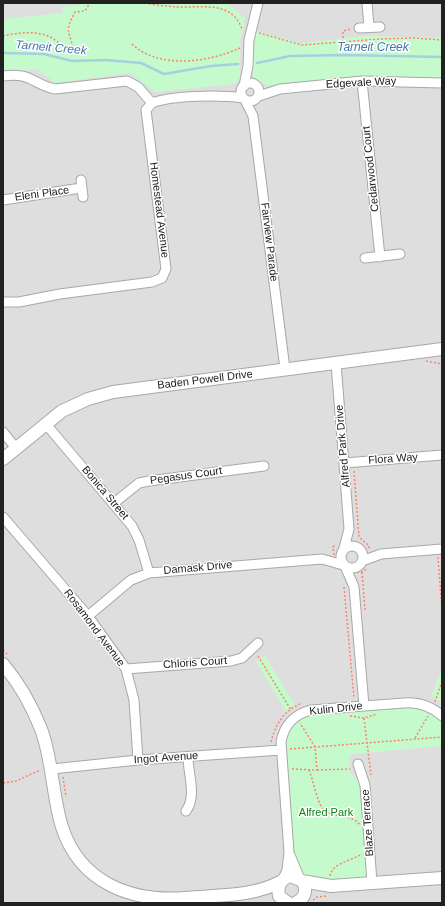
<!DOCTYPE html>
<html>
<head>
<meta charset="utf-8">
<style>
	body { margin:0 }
	#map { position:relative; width:445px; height:906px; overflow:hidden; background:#f1efe7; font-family:Helvetica,sans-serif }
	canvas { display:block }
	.frame { position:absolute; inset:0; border:4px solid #212121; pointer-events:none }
</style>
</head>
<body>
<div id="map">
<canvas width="445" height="906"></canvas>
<div class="frame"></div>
</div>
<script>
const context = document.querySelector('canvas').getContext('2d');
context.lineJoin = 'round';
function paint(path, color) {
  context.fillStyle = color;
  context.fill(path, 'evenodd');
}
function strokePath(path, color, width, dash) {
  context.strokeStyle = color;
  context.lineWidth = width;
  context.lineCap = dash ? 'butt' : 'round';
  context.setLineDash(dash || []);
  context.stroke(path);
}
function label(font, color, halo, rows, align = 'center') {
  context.font = font + ' Helvetica,sans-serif';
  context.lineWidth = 3;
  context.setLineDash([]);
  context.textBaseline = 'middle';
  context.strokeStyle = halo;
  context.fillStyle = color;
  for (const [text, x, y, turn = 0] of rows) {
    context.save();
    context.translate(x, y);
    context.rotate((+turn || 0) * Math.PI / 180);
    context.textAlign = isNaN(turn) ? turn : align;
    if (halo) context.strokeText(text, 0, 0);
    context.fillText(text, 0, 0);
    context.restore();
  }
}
paint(new Path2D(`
	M3 3H442V903H3Z`), '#dfdede');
paint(new Path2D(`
	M88 3H227L245 18 240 42V78L235 84 155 92 130 73 55 83 38 69 3 73V19L63 13 62 7Z
	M256 31 300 43 367 36 442 38V79L383 76 277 85C271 85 263 86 258 82 246 74 253 43 256 31Z
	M265 656 295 705 286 711 256 662Z
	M442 669V700L441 702 431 696Z
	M402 706C418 706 431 710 442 722V746L351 754 349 761 350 773 361 783 368 873 364 879 323 883 307 879 296 868 291 841 284 747C288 727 294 720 314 713L317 716 337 714 341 711 384 708 387 710 399 709Z`), '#c5fbcc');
strokePath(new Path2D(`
	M3 53 44 54 72 61 105 60 141 63 164 74 211 66 238 64
	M257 63 290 56 345 55 442 57`), '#a7d0df', 2.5);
const minor = new Path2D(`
	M367 3 369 27
	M359 28 380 27
	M3 76C31 72 32 84 55 89L127 81 138 87 152 103C173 95 221 95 243 98
	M362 81 380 257
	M241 92a9 9 0 1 1 18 0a9 9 0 1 1-18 0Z
	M244 86 248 66 249 40 258 3
	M259 96 280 89 362 81 442 83
	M245 100 253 116 285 369
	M81 180 83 197
	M3 200 81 188
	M365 258 400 254
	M3 302H19L60 294 152 282 162 278 166 269 146 110 152 103
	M336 363 349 529 344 548
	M45 423 132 526 139 540 149 573
	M3 432 16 448
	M345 463 442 455
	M114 503 139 483 149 481 264 466
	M3 517 88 616 126 669 134 700 138 760
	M341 557a11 11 0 1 1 22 0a11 11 0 1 1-22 0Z
	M362 561 381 554 442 549
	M345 566 354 587 364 706
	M88 616 131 580 149 573 322 559 343 565
	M126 669 231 661 242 658 258 643
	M358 764 365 785 372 883
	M52 769 138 760 281 750
	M186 811C197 796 188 774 188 757
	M290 855 300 879
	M283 879 287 870 289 852 281 742C284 725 295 714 311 710L404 703C419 702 431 706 442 716`);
const tertiary = new Path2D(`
	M3 459 62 411 88 399 113 392 442 349
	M3 664C19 683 32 706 41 729 53 761 52 795 62 827 80 883 131 902 185 898 217 895 252 897 280 882
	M302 881 331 886 442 878
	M288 903 279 896C277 886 281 878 291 876L302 881C308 890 305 899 295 903`);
strokePath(minor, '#a8a8a8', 11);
strokePath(tertiary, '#a8a8a8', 14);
strokePath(new Path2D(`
	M145 3C155 5 166 6 176 7 202 8 231 0 242 29
	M259 33 302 45 380 39 414 38 442 40
	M3 36C19 32 42 30 55 40 62 44 64 53 73 48 69 29 64 33 75 12L85 11 90 3
	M343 42V31L351 29
	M132 44C159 70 210 62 240 48
	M426 361 442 364
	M354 471 359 537 369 546V550
	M334 555 333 547 336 544
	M439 558H438L442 609
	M357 572H363L367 568
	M362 572 365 610
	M344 587 354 698
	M3 650 7 654
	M258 656 291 710
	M435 702 442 681
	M350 716 364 718 377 714
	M364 718 371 775
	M415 738 428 716
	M271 742C275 726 283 711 300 704
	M290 749 442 737
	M292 769 317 770 315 747 300 723
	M309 770C313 779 317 802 323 809 332 819 350 812 360 825
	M317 770 350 769
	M63 777 66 797
	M3 783 16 781 40 770
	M330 876C332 863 351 861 362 854
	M313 900 317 897 328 896`), '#fd826d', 1.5, [2, 2]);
strokePath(minor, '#fff', 9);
strokePath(tertiary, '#fff', 12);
label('11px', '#212121', '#fff', [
	["Edgevale Way",361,83,-3],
	["Cedarwood Court",371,169,-96],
	["Eleni Place",42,194,-8],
	["Homestead Avenue",159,210,83],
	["Fairview Parade",269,242,83],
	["Baden Powell Drive",205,380,-7],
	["Alfred Park Drive",343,446,-95],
	["Flora Way",393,459,-4],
	["Pegasus Court",186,476,-8],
	["Bonica Street",105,493,50],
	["Damask Drive",198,568,-5],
	["Rosamond Avenue",94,628,53],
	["Chloris Court",195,663,-4],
	["Kulin Drive",336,709,-6],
	["Ingot Avenue",166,758,-4],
	["Blaze Terrace",368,823,-94]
]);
label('11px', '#0a8419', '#fff', [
	["Alfred Park",326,813]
]);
label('italic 12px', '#4775ac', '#fff', [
	["Tarneit Creek",51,48,5],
	["Tarneit Creek",373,48]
]);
</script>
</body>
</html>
